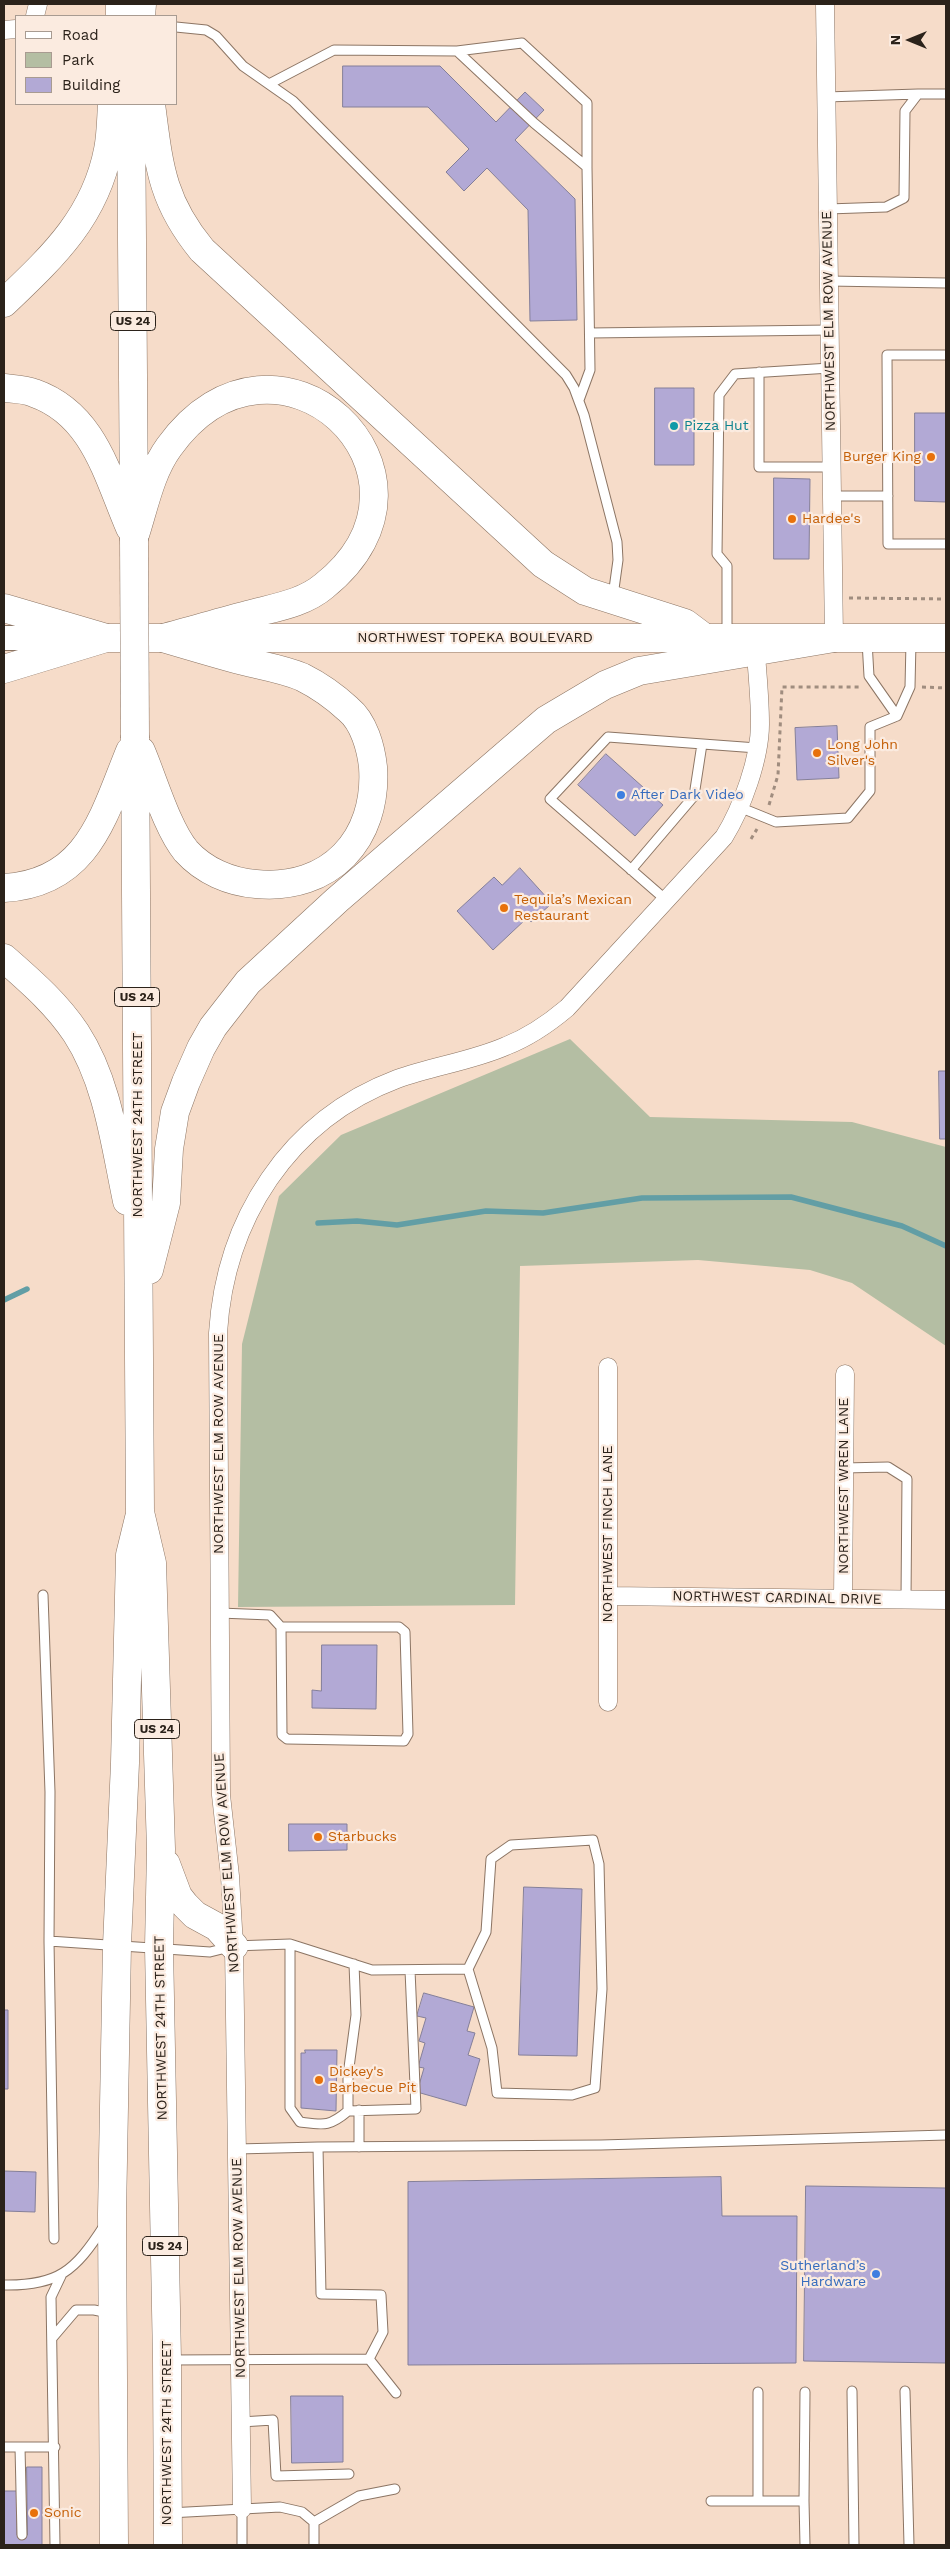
<!DOCTYPE html>
<html>
<head>
<meta charset="utf-8">
<style>
	body { margin:0 }
	#map { position:relative; width:950px; height:2549px; overflow:hidden; background:#f6dcc9; font-family:"Work Sans",sans-serif }
	canvas { display:block }
	.frame { position:absolute; inset:0; border:5px solid #2b221a; pointer-events:none }
	.legend { position:absolute; left:15px; top:15px; width:162px; height:90px; box-sizing:border-box; background:#fbebe0; border:1px solid #a89b91; margin:0; padding:6px 9px; list-style:none; font-size:15px; color:#2b221a }
	.legend li { display:flex; align-items:center; gap:10px; height:25px }
	.legend b { width:25px; border:1px solid #a89b91 }
	.north { position:absolute; left:885px; top:15px; width:50px; height:50px; -webkit-text-stroke:4px #fbebe0; paint-order:stroke; rotate:270deg; font-size:14px; font-weight:700; line-height:20px; text-align:center; color:#2b221a }
	.north::after { content:''; display:block; margin:auto; width:18px; height:22px; background:#2b221a; clip-path:polygon(50% 0,100% 100%,50% 72%,0 100%) }
</style>
</head>
<body>
<div id="map">
<canvas width="950" height="2549"></canvas>
<div class="frame"></div>
<ul class="legend">
<li><b style="height:6px;background:#fff"></b>Road</li>
<li><b style="height:14px;background:#b4bea3"></b>Park</li>
<li><b style="height:14px;background:#b2a9d5"></b>Building</li>
</ul>
<div class="north">N</div>
</div>
<script>
const context = document.querySelector('canvas').getContext('2d');
context.lineJoin = 'round';
function paint(path, color) {
  context.fillStyle = color;
  context.fill(path, 'evenodd');
}
function strokePath(path, color, width, dash) {
  context.strokeStyle = color;
  context.lineWidth = width;
  context.lineCap = dash ? 'butt' : 'round';
  context.setLineDash(dash || []);
  context.stroke(path);
}
function label(font, color, halo, rows, align = 'center') {
  context.font = font + ' "Work Sans",sans-serif';
  context.lineWidth = 4.5;
  context.setLineDash([]);
  context.textBaseline = 'middle';
  context.strokeStyle = halo;
  context.fillStyle = color;
  for (const [text, x, y, turn = 0] of rows) {
    context.save();
    context.translate(x, y);
    context.rotate((+turn || 0) * Math.PI / 180);
    context.textAlign = isNaN(turn) ? turn : align;
    if (halo) context.strokeText(text, 0, 0);
    context.fillText(text, 0, 0);
    context.restore();
  }
}
paint(new Path2D(`
	M570 1039 650 1117 852 1122 946 1147V1346L852 1283 810 1270 698 1260 520 1266 515 1605 238 1607 242 1344 279 1196 341 1135Z`), '#b4bea3');
strokePath(new Path2D(`
	M318 1223 357 1221 397 1225 486 1211 543 1213 642 1198 791 1197 902 1226 946 1246
	M4 1300 27 1289`), '#629ea5', 5.5);
const building = new Path2D(`
	M343 66H440L496 122 525 92 544 110 515 140 575 199 577 320 530 321 528 210 487 168 464 191 446 172 469 149 428 107H343Z
	M655 388H694V465H655Z
	M915 413H946V502L915 501Z
	M774 478 810 479 809 559H774Z
	M837 726 839 778 797 780 795 728Z
	M606 754 663 805 635 836 578 785Z
	M520 868 548 899 546 900 550 905 531 922 527 918 493 950 457 911 494 877 502 885Z
	M939 1071H946V1139H940Z
	M322 1645H377L376 1709 312 1708V1690L321 1691Z
	M289 1824H347V1850L289 1851Z
	M524 1887 582 1889 577 2056 519 2055Z
	M424 1993 474 2007 467 2031 475 2033 468 2055 480 2059 466 2106 417 2092 424 2068 418 2067 425 2043 419 2041 426 2018 417 2016Z
	M4 2010H8V2089H4Z
	M305 2050H337L336 2111 301 2108V2053H305Z
	M4 2171 36 2172 35 2212 4 2211Z
	M721 2177 722 2216H797L796 2363 408 2365V2182Z
	M806 2186 946 2188V2363L804 2361Z
	M291 2396H343V2462L292 2463Z
	M27 2467H42V2545H4V2491H17V2535H27Z`);
paint(building, '#b2a9d5');
strokePath(building, '#847f99', 1);
const service = new Path2D(`
	M176 27 206 30 216 36 243 66 293 101 566 375 574 388 584 415 617 542 618 560 613 596
	M457 51 522 43 587 103V167
	M269 84 334 50 457 51 534 123 587 167 590 370 579 400
	M826 97 918 94
	M828 209 886 207 904 198 905 111 918 94H946
	M829 281 946 283
	M590 333 830 330
	M946 355H887L888 544H946
	M759 372V467H832
	M832 496H888
	M727 635V566L717 554 719 395 735 374 830 368
	M867 641 869 676 897 716
	M739 807 776 822 848 818 870 791V727L897 716 910 687 911 642
	M631 870 694 796 702 744
	M666 900 550 799 608 737 757 748
	M844 1468 888 1467 907 1479 906 1599
	M43 1595 50 1792 49 1941 54 2239
	M220 1613 270 1615 281 1627H399L405 1632 408 1734 404 1741 287 1739 282 1735 281 1627
	M49 1941 210 1952 234 1946 290 1944 372 1970 468 1969 486 1932 491 1859 511 1845 593 1840 599 1864 602 1989 595 2088 572 2095 497 2093 492 2048 468 1969
	M290 1944V2108L300 2122C324 2125 329 2127 348 2111V2075L356 2015 354 1964
	M359 2110V2147
	M348 2111 416 2109 410 1970
	M318 2147 601 2145 946 2135
	M237 2149 318 2147 321 2294 381 2295 383 2332 369 2359
	M4 2285C58 2286 75 2271 104 2226
	M53 2337 76 2310H94L109 2313
	M170 2360 369 2359 396 2393
	M852 2391 854 2545
	M905 2391 909 2545
	M241 2422 273 2420 276 2476 349 2474
	M4 2447H55
	M20 2447 22 2535
	M711 2501H804L805 2392
	M758 2501V2392
	M804 2501 805 2545
	M169 2513 280 2507 302 2512 314 2522V2545
	M314 2522 359 2496 395 2489
	M55 2545 51 2297 61 2276
	M242 2545V2509`);
const minor = new Path2D(`
	M825 4 834 638
	M35 16 38 4
	M4 30 16 29
	M608 1367V1702
	M608 1596 946 1600
	M843 1599 845 1374
	M242 2509 234 1946 230 1876 221 1795 218 1333C225 1220 288 1120 397 1079 433 1066 472 1061 506 1046 529 1037 548 1024 567 1008L724 837C742 808 760 758 760 724 760 697 757 669 755 643`);
const secondary = new Path2D(`
	M4 638H89`);
const primary = new Path2D(`
	M110 638H946`);
const trunk = new Path2D(`
	M120 4V16
	M141 16 142 4
	M131 104 134 512
	M151 104C159 165 161 200 202 250L543 564 585 591 685 623 705 638
	M4 303C51 258 95 218 108 150 111 135 111 119 112 104
	M4 388C13 389 25 389 34 393 94 414 107 475 130 528
	M134 538C144 508 150 473 169 447 276 298 464 474 324 586 303 604 272 608 247 615 219 622 191 631 163 638
	M4 608 106 638
	M4 669 106 638
	M135 738 140 1512 152 1563 161 1849 159 1947 167 2360 168 2545
	M141 751C153 779 167 828 186 851 204 871 230 882 256 884 330 891 378 839 373 767 371 748 364 722 348 709 335 697 318 685 302 677 283 669 263 666 243 661 217 654 190 646 163 638
	M4 888C88 883 103 817 130 751
	M4 958C30 981 56 1003 76 1033 108 1082 115 1145 127 1201
	M149 1270 166 1203 169 1149 175 1112 186 1082 201 1048 213 1027 248 982 337 900 546 720 605 685 639 671 834 638
	M166 1864 178 1896 185 1905 195 1915 217 1927 234 1946
	M114 2545 112 2214 117 1945 125 1763 130 1555 139 1518`);
strokePath(service, '#8c7564', 11);
strokePath(minor, '#8c7564', 19);
strokePath(secondary, '#8c7564', 26);
strokePath(primary, '#8c7564', 29);
strokePath(trunk, '#8c7564', 29);
strokePath(new Path2D(`
	M849 598 946 599
	M922 687 946 688
	M769 805 778 775 782 687H861
	M751 839 757 829`), '#a08d7f', 3, [4, 4]);
strokePath(service, '#fff', 9);
strokePath(minor, '#fff', 18);
strokePath(secondary, '#fff', 24);
strokePath(primary, '#fff', 28);
strokePath(trunk, '#fff', 28);
const trunkBridge = new Path2D(`
	M134 538 135 738`);
strokePath(trunkBridge, '#8c7564', 29, []);
strokePath(trunkBridge, '#fff', 28);
for (const [x, y, r, color] of [
	[674,426,5,"#0f9aa8"],
	[931,457,5,"#e8710a"],
	[792,519,5,"#e8710a"],
	[817,753,5,"#e8710a"],
	[621,795,5,"#3f7fe0"],
	[504,908,5,"#e8710a"],
	[318,1837,5,"#e8710a"],
	[319,2080,5,"#e8710a"],
	[876,2274,5,"#3f7fe0"],
	[34,2513,5,"#e8710a"]
]) {
  const dot = new Path2D();
  dot.arc(x, y, r, 0, 2 * Math.PI);
  context.fillStyle = color;
  context.fill(dot);
  strokePath(dot, '#fbebe0', 2);
}
for (const [x, y, w] of [
	[133,321,45],
	[137,997,45],
	[157,1729,45],
	[165,2246,45]
]) {
  const box = new Path2D();
  box.roundRect(x - w / 2, y - 9.5, w, 19, 4);
  context.fillStyle = '#fbebe0';
  context.fill(box);
  strokePath(box, '#2b221a', 1);
}
label('bold 12px', '#2b221a', null, [
	["US 24",133,321],
	["US 24",137,997],
	["US 24",157,1729],
	["US 24",165,2246]
]);
label('14px', '#2b221a', '#fbebe0', [
	["NORTHWEST ELM ROW AVENUE",829,321,-91],
	["NORTHWEST TOPEKA BOULEVARD",475,638],
	["NORTHWEST 24TH STREET",138,1125,-90],
	["NORTHWEST ELM ROW AVENUE",219,1444,-90],
	["NORTHWEST WREN LANE",844,1486,-90],
	["NORTHWEST FINCH LANE",608,1534,-90],
	["NORTHWEST CARDINAL DRIVE",777,1598,1],
	["NORTHWEST ELM ROW AVENUE",227,1863,-94],
	["NORTHWEST 24TH STREET",161,2028,-91],
	["NORTHWEST ELM ROW AVENUE",239,2268,-91],
	["NORTHWEST 24TH STREET",167,2433,-90]
]);
label('14px', '#0d838f', '#fbebe0', [
	["Pizza Hut",684,426]
], 'left');
label('14px', '#c56008', '#fbebe0', [
	["Burger King",921,457,"right"],
	["Hardee's",802,519],
	["Long John",827,745],
	["Silver's",827,761],
	["Tequila’s Mexican",514,900],
	["Restaurant",514,916],
	["Starbucks",328,1837],
	["Dickey's",329,2072],
	["Barbecue Pit",329,2088],
	["Sonic",44,2513]
], 'left');
label('14px', '#366cbe', '#fbebe0', [
	["After Dark Video",631,795],
	["Sutherland’s",866,2266,"right"],
	["Hardware",866,2282,"right"]
], 'left');
</script>
</body>
</html>
